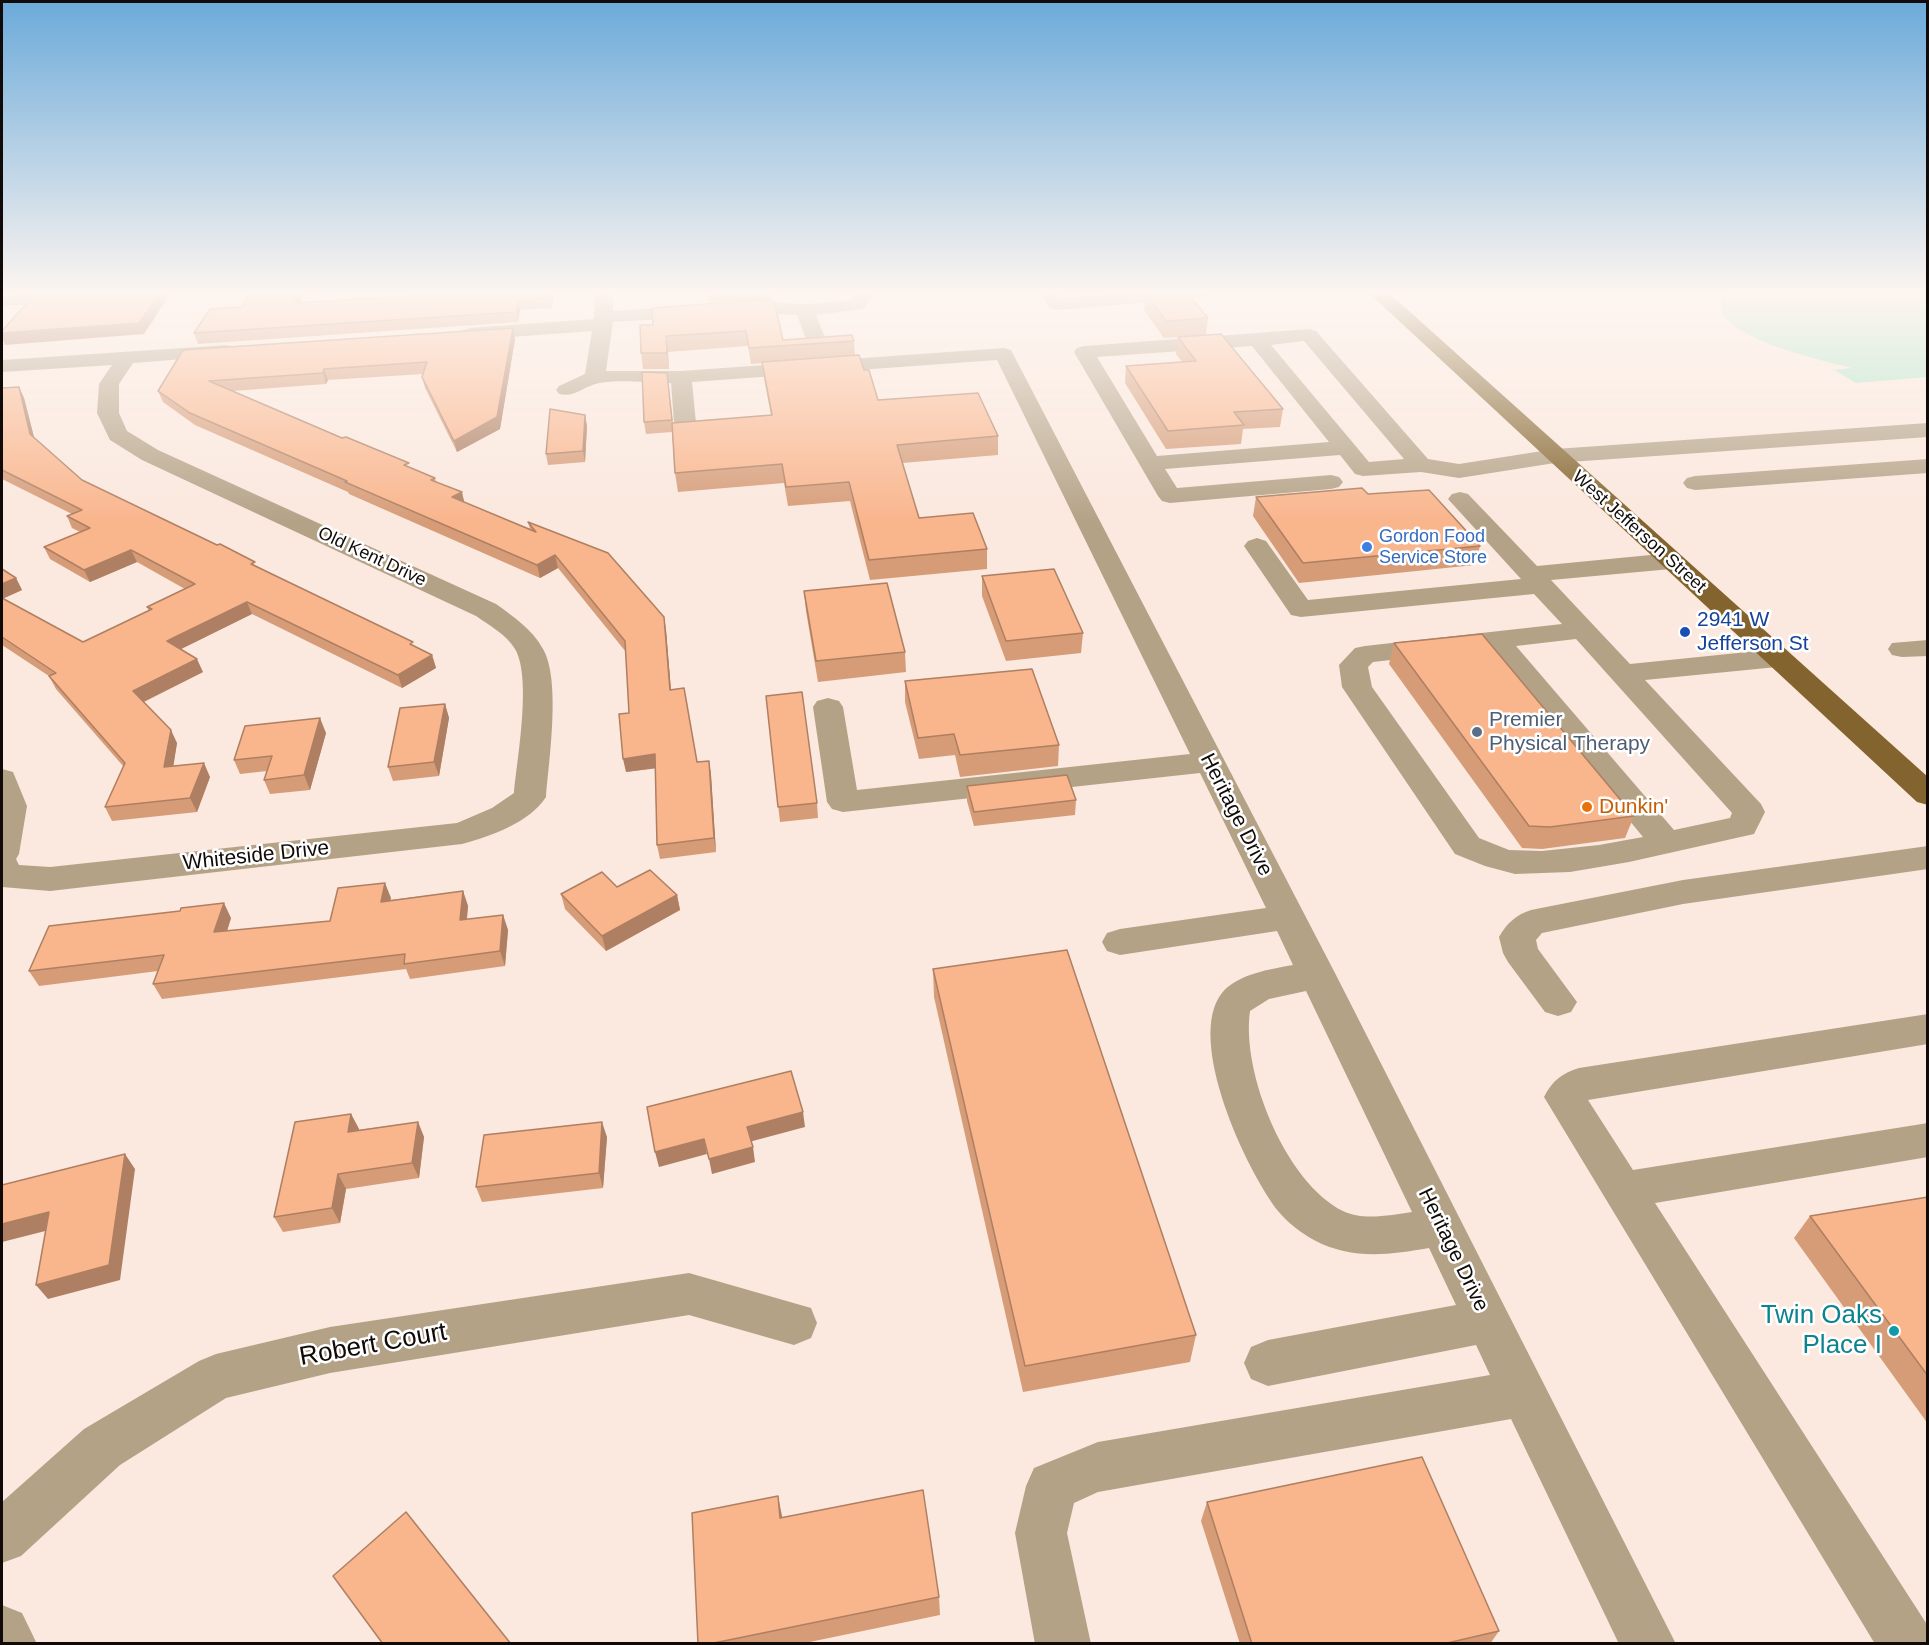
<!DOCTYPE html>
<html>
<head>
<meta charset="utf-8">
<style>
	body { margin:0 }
	#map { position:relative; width:1929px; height:1645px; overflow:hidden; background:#fbe8de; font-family:Helvetica,sans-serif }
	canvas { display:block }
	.frame { position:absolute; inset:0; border:3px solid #100b08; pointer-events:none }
</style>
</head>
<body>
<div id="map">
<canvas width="1929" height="1645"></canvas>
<div class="frame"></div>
</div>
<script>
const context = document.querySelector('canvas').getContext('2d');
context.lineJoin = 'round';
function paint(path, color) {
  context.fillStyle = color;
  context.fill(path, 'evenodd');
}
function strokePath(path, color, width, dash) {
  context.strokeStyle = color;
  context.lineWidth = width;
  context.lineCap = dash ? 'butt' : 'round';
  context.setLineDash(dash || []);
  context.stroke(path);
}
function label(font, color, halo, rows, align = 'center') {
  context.font = font + ' Helvetica,sans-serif';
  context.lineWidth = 5;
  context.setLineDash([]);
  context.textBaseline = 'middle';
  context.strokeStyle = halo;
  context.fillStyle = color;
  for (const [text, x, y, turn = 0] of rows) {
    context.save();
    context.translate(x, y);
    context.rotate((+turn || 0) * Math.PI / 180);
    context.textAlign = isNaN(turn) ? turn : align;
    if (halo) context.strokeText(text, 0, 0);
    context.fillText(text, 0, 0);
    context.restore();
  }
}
paint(new Path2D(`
	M1723 293H1927V377L1856 383 1834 370 1852 368C1823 361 1734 341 1722 311 1720 305 1721 299 1723 293Z`), '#abe5c9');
paint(new Path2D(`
	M43 293H136L133 297 127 298 2 306V296Z
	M595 293H613V311L757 301 805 304 850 300 857 293H876L863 309 816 315 828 345 825 349H811L808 345 797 315 757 313 613 322 606 371H681L1004 348 1011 350 1336 975 1676 1644H1619L1511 1419 1098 1492 1074 1503 1067 1533 1091 1644H1035L1015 1533 1026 1486 1034 1468 1098 1442 1490 1375 1476 1345 1268 1386 1251 1379 1244 1363 1251 1347 1268 1340 1456 1305 1429 1248C1389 1255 1351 1260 1314 1240 1301 1233 1287 1222 1278 1211 1246 1170 1185 1039 1222 993 1237 974 1271 969 1293 965L1277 931 1120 955 1107 951 1102 942 1107 933 1120 929 1266 908 1200 773 843 812 832 809 827 802 813 707 817 701 828 698 839 701 843 707 857 790 1190 754 997 360 692 382 696 423 693 428 685 430 677 428 674 423 671 383C649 383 620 379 599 383 584 386 575 398 559 394L556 390 559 386 585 374 592 331 470 340 463 338 460 334 463 330 470 328 594 319ZM1306 991 1412 1212C1391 1215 1363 1221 1343 1211 1286 1183 1241 1073 1250 1011L1269 999Z
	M1041 293H1060L1061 298 1129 293H1207L1204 297 1198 298 1056 310 1049 308Z
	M1309 329 1316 331 1428 459 1459 464 1555 449 1928 423V437L1555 463 1459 478 1421 472 1363 476 1355 474 1340 455 1165 469 1177 488 1331 475 1339 477 1343 482 1339 487 1331 489 1170 503 1162 501 1158 496 1074 352 1077 348 1084 346ZM1304 341 1404 459 1369 462 1271 345ZM1252 346 1329 442 1157 456 1097 357Z
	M227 345 234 347 237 351 234 355 133 363 119 384V413L127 431 158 450 496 604C514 617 532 629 543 649 561 680 549 760 546 797 529 823 491 836 462 844L50 891 2 887V769L13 772 27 806 19 854 16 859 19 865 50 867 457 823 492 808 514 793C517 759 532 678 515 649 507 635 489 625 476 616L142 460 110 440 97 413 99 384 112 365 2 372V360Z
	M1928 459V473L1695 490 1687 488 1683 483 1687 478 1695 476Z
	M1460 492 1468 494 1537 566 1671 553 1680 556 1684 561 1680 566 1671 569 1551 580 1630 664 1777 649 1787 652 1791 658 1787 664 1777 667 1645 680 1761 804 1765 812 1754 834 1629 862 1570 872 1515 874 1485 866 1455 854 1342 687 1339 665 1355 648 1365 646 1562 624 1534 594 1301 617 1291 615 1244 546 1248 541 1257 538 1266 541 1308 600 1521 579 1448 499 1452 494ZM1576 639 1732 813 1730 818 1674 830 1516 646ZM1488 649 1643 837 1599 845 1542 851 1509 850 1479 838 1372 687 1368 667 1373 662Z
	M1928 640V656L1902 657 1892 655 1888 649 1892 643Z
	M1928 846V869L1683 904 1542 933 1536 940 1538 949 1577 1002 1571 1012 1558 1016 1545 1012 1508 962 1503 953 1499 937C1507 923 1516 915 1531 910L1683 880Z
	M1928 1014V1044L1588 1100 1633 1170 1928 1123V1157L1655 1203 1928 1626V1644H1875L1544 1097C1552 1081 1562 1073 1579 1068Z
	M689 1273 811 1308 817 1323 811 1338 794 1345 689 1315 330 1373 226 1398 120 1465 21 1556 2 1563V1502L84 1429 199 1361 216 1354 330 1327Z
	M2 1605 22 1613 37 1644H2Z`), '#b4a287');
paint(new Path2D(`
	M1369 293H1389L1928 777V805L1917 802Z`), '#83642e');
paint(new Path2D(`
	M249 293H304L300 303 427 295 428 293H553L552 308 520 310 518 322 198 344 194 333 242 307Z
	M708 293H802L772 295V300H758L783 340 854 341 855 355 864 370 878 400 998 436V455L902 463 919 518 987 549V569L870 580 850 501 788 506 784 483 678 492 675 473 672 432 646 434 644 422 667 373 673 423 771 415 764 379 762 363 751 364 748 346 668 352 669 369H643L641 353 653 325 751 301 709 302Z
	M1146 294 1208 318 1206 335 1164 338 1144 310Z
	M513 328 515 339 500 429 457 452 425 388 422 377 423 374 328 380 326 384 233 391 435 478 436 482 465 503 530 529 528 522 666 630 671 690 697 762 709 761 711 775 716 852 660 859 657 845 655 768 626 772 629 713 626 652 558 568 540 578 349 494 348 492 195 425 163 402 158 391Z
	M1178 337 1283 409 1280 427 1243 429 1241 444 1166 449 1125 383 1126 366 1182 362 1176 354Z
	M19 387 24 398 34 437 82 480 257 566 432 655 436 668 402 688 252 614 181 649 203 672 144 702 177 743 173 766 210 777 197 812 112 821 105 807 123 766 56 689 49 676 2 645V569L16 578 22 590 2 599 83 642 149 611 147 607 185 589 137 562 90 582 50 559 44 547 80 532 72 528 67 516 72 514 2 479V388Z
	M585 415 587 426 585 462 548 465 546 454Z
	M1368 494 1480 546 1475 565 1299 583 1253 516 1256 497Z
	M982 576 1083 633 1081 653 1006 661 982 596Z
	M804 591 905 652 906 672 818 682 806 611Z
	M1394 643 1634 816 1625 838 1542 849 1522 848 1389 664Z
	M905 681 1059 745 1058 766 960 777 955 755 919 759 905 702Z
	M766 696 817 803 818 818 780 822Z
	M445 704 449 718 439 776 393 781 388 767Z
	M326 733 310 790 270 794 264 780 267 771 240 774 234 760Z
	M967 786 1076 800 1075 815 974 826 967 801Z
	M617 887 677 895 680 910 606 951 565 909 561 894Z
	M463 891 468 906 467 920 503 915 508 930 505 966 410 979 406 969 162 999 153 984 158 971 39 986 29 971 231 918 227 931 330 921 391 898 390 900Z
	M933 969 1196 1335 1190 1362 1023 1392 934 997Z
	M351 1114 359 1129 358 1130 418 1122 424 1137 419 1178 346 1189 340 1223 283 1232 274 1217Z
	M607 1137 603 1188 482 1202 476 1187Z
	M1928 1197V1424L1794 1238 1810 1216Z
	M1207 1502 1499 1631 1490 1644H1240L1201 1521Z
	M782 1517 939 1597 940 1615 800 1644H698Z`), '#d69c78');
paint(new Path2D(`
	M160 293H171L144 334 5 345 2 338V333Z
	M296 293H304L299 302 301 308H296L293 298Z
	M550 293H553L552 308 550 298Z
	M518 300 520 310 518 322 516 312Z
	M513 328 515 339 500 429 457 452 454 441Z
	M666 336 668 352 669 369 667 353Z
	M324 369 328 380 326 384 323 373Z
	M19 387 24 398 36 445 30 434Z
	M585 415 587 426 585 462 583 451Z
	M462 492 465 505 452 497Z
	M131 550 137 562 90 582 84 570Z
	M555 555 558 568 540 578 537 565Z
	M16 578 22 590 2 599V584Z
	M247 602 252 614 173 653 167 641Z
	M664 617 666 630 672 703 670 690Z
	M432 655 436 668 402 688 398 675Z
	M197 659 203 672 139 704 133 691Z
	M445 704 449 718 439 776 434 762Z
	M320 718 326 733 310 790 304 775Z
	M171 730 177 743 171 781 164 767Z
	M655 754 658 768 626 772 623 759Z
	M709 761 711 775 716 852 714 838Z
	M204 763 210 777 197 812 190 798Z
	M385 883 391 898 387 916 381 902Z
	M463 891 468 906 465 935 460 920Z
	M677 895 680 910 606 951 602 936Z
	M224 903 231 918 222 947 214 932Z
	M503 915 508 930 505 966 500 951Z
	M803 1112 805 1127 749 1142 747 1127Z
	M351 1114 359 1129 355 1147 348 1132Z
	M418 1122 424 1137 419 1178 412 1163Z
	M602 1122 607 1137 603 1188 599 1173Z
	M704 1139 707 1154 659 1167 655 1152Z
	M753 1147 755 1162 712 1174 709 1159Z
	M125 1154 135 1169 120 1280 48 1299 36 1285Z
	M338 1174 346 1189 340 1223 332 1208Z
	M49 1212 61 1227 2 1242V1224Z
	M778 1496 782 1516 784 1537 780 1518Z`), '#ae7f62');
const building = new Path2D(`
	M68 293H160L139 323 2 333V331L34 295Z
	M249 293H296L293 298H298L295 303 427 295 428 293H550V298L518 300 516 312 194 333 210 309 242 307Z
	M1162 293H1187L1208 318 1166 321 1146 294Z
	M756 300 774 301 783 340 852 335 854 341 749 348 746 331 666 336 667 353H641L640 325H653L652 308Z
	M513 328 497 417 454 441 422 377 427 362 324 369 323 373 209 381 342 438 346 437 409 463 404 465 435 478 431 480 462 492 452 497 536 532 528 522 608 553 664 617 670 690 684 688 697 762 709 761 714 838 657 845 655 754 623 759 619 714 629 713 625 641 555 555 537 565 345 482 347 481 190 413 158 391 183 350Z
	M1221 334 1283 409 1234 412 1244 425 1168 431 1126 366 1196 361 1178 337Z
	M859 355 864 370H869L878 400 978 393 998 436 897 445 919 518 973 513 987 549 869 560 849 482 786 487 782 464 675 473 672 423 772 415 762 362Z
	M642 372 667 373 672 420 644 422Z
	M19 387 30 434 82 480 217 545 220 544 255 562 251 564 413 642 410 644 432 655 398 675 247 602 167 641 197 659 133 691 171 730 164 767 204 763 190 798 105 807 125 763 49 676 56 673 2 637V598L83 642 152 609 147 607 195 584 131 550 84 570 44 547 90 528 67 516 82 510 2 470V388Z
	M550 409 585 415 583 451 546 454Z
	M1362 488 1368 494 1429 490 1480 546 1303 563 1256 497Z
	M2 569 16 578 2 584Z
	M1054 569 1083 633 1006 641 982 576Z
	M887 583 905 652 816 661 804 591Z
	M1482 634 1634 816 1550 827 1529 826 1394 643Z
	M1032 669 1059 745 960 755 954 734 918 738 905 681Z
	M802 692 817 803 778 807 766 696Z
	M445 704 434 762 388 767 400 708Z
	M320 718 304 775 264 780 272 756 234 760 245 726Z
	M1067 775 1076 800 974 812 967 786Z
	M650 870 677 895 602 936 561 894 602 872 617 887Z
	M385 883 381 902 463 891 460 920 503 915 500 951 404 964 405 954 153 984 164 955 29 971 49 926 180 911 181 908 224 903 214 932 330 921 338 888Z
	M1067 950 1196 1335 1025 1366 933 969Z
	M791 1071 803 1112 747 1127 753 1147 709 1159 704 1139 655 1152 647 1107Z
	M351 1114 348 1132 418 1122 412 1163 338 1174 332 1208 274 1217 295 1122Z
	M602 1122 599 1173 476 1187 484 1135Z
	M125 1154 109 1265 36 1285 49 1212 2 1224V1185Z
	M1928 1197V1376L1810 1216Z
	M1422 1457 1499 1631 1443 1644H1252L1207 1502Z
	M923 1490 939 1597 709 1644H698L692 1513 778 1496 780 1518Z
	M406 1512 511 1644H383L333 1576Z`);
paint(building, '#f9b58c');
strokePath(building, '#ae7f62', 1.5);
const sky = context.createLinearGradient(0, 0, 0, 523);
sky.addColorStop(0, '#6baada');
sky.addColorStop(0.56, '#fdf5f0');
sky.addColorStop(1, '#fdf5f000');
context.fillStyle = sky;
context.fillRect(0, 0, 1929, 523);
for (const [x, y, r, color] of [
	[1367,547,6,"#3f7fe0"],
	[1685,632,6,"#1a4fb4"],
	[1477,732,6,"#5c6f8a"],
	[1587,807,6,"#e8710a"],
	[1894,1331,6,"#0f9aa8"]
]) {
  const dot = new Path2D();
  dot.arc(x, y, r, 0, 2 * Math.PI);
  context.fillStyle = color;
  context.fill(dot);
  strokePath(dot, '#fff', 2);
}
label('18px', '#100b08', '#fff', [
	["West Jefferson Street",1639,532,42],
	["Old Kent Drive",372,557,25]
]);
label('18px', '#366cbe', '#fff', [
	["Gordon Food",1379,537],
	["Service Store",1379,558]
], 'left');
label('21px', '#164399', '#fff', [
	["2941 W",1697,620],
	["Jefferson St",1697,644]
], 'left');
label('21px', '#4e5e75', '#fff', [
	["Premier",1489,720],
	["Physical Therapy",1489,744]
], 'left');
label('21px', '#c56008', '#fff', [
	["Dunkin'",1599,807]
], 'left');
label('21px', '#100b08', '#fff', [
	["Heritage Drive",1236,815,63],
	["Whiteside Drive",256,856,-6],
	["Heritage Drive",1453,1250,64]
]);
label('26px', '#0d838f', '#fff', [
	["Twin Oaks",1882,1316],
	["Place I",1882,1346]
], 'right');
label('26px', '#100b08', '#fff', [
	["Robert Court",373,1345,-10]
]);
</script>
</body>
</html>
